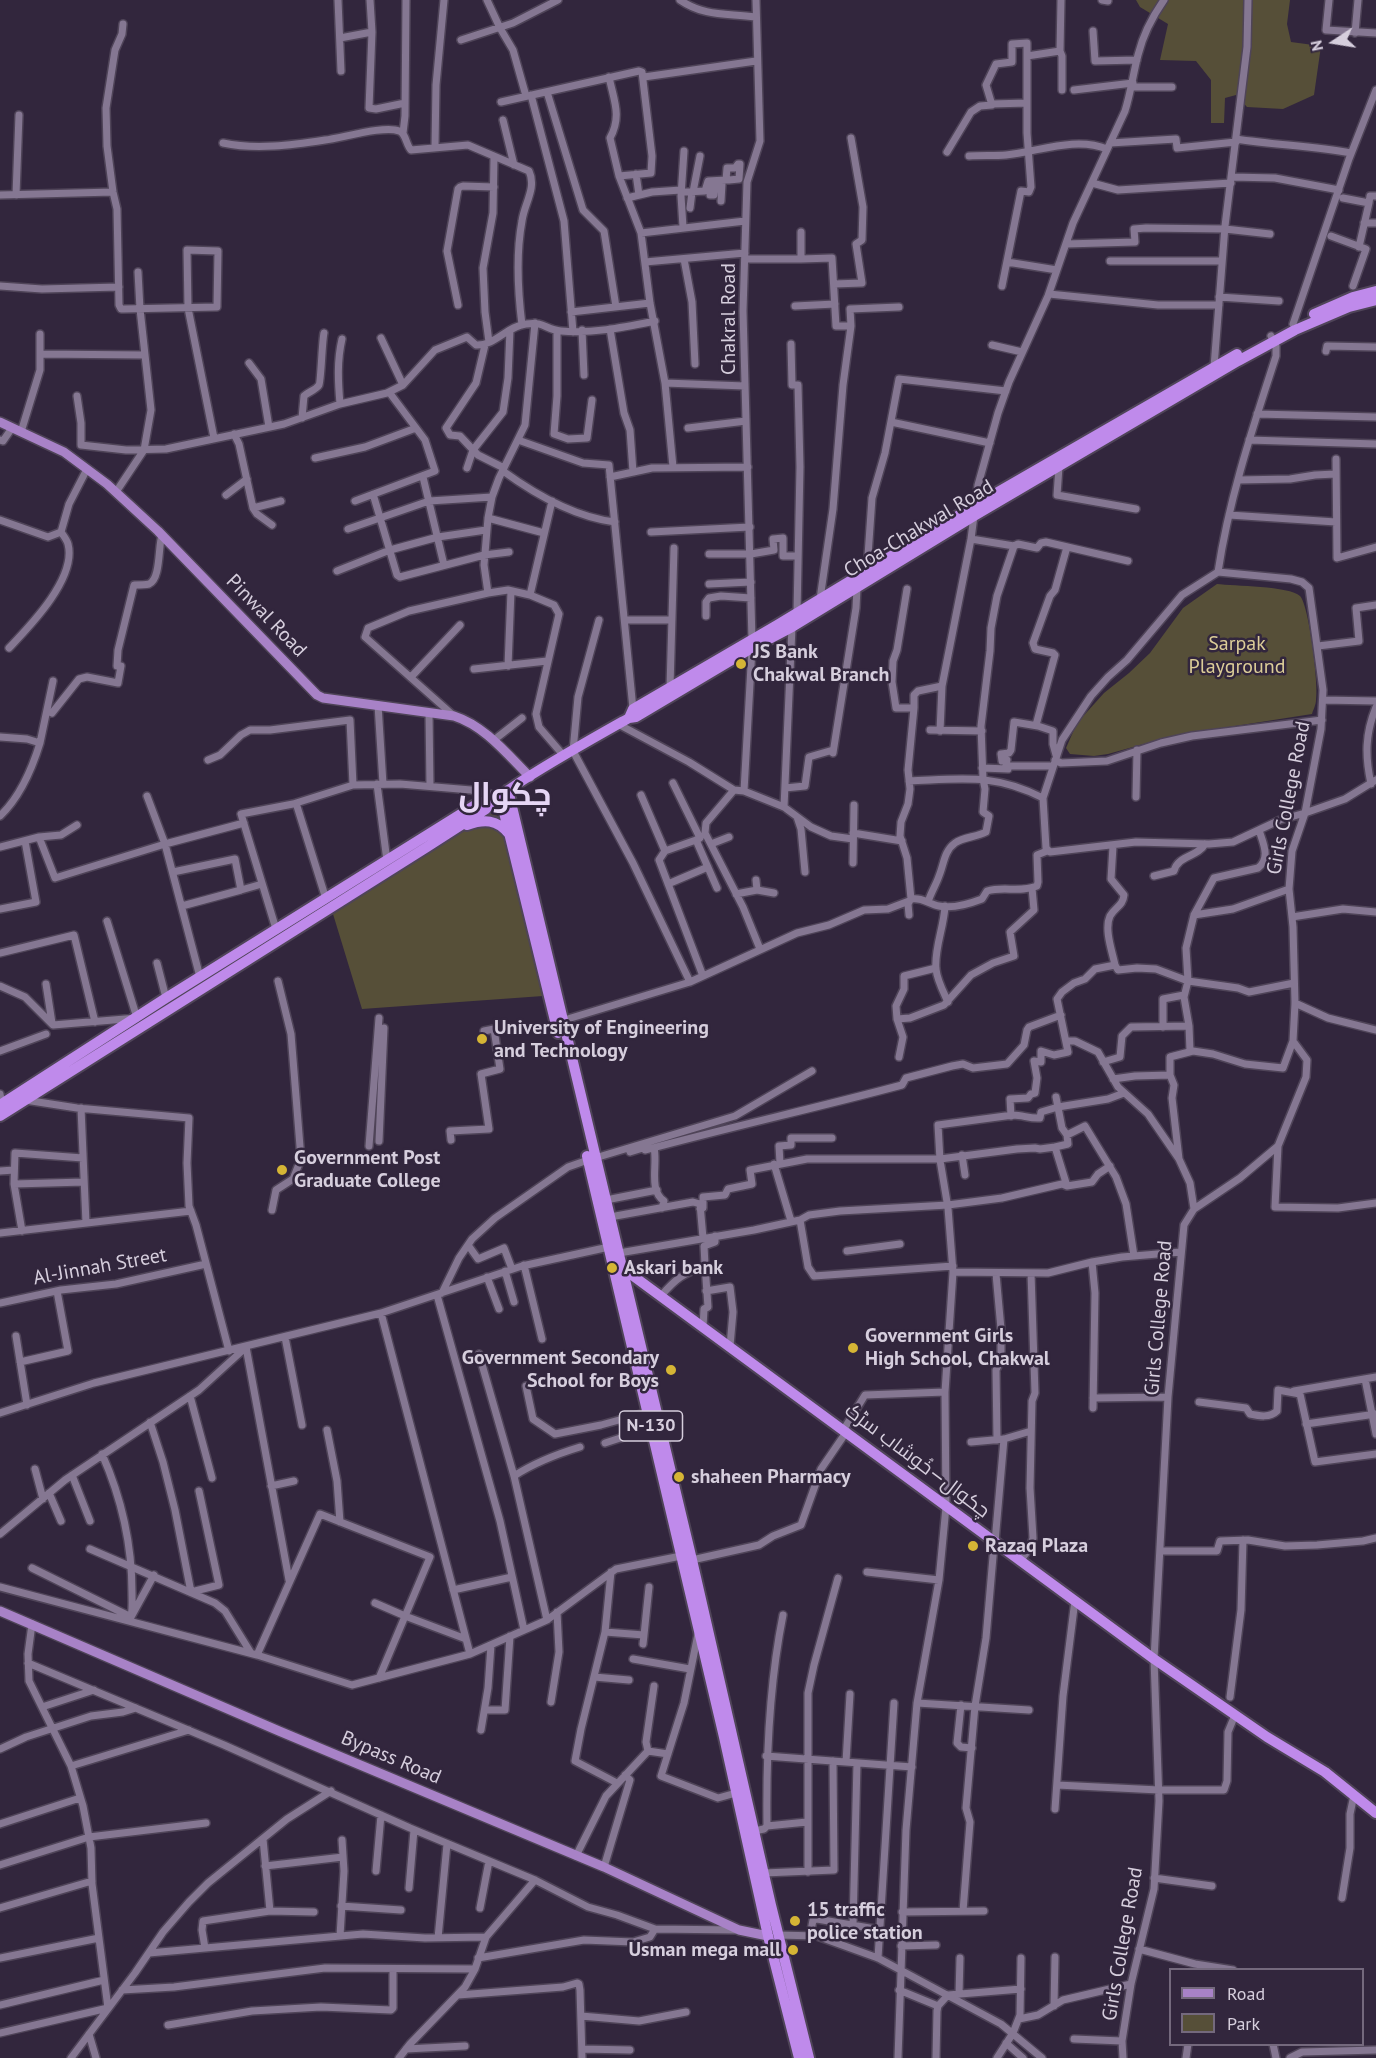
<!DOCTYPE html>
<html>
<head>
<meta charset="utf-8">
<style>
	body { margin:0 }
	#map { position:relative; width:1376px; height:2058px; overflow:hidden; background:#32263d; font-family:"PT Sans",sans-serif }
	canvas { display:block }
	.legend { position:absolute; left:1169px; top:1968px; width:195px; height:78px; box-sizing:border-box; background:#32263d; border:2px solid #74697d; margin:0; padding:8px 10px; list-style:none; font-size:18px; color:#d6cedd }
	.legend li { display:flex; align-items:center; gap:12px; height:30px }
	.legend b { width:30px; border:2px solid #74697d }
	.north { position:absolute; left:1304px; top:12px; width:60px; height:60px; -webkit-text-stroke:4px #32263d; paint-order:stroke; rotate:258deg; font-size:16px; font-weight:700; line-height:24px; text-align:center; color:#d6cedd }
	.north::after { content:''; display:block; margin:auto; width:21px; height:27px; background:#d6cedd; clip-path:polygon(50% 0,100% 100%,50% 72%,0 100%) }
</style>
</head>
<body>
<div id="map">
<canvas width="1376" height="2058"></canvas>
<ul class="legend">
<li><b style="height:8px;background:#a882c7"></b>Road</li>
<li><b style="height:16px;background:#564f38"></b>Park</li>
</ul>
<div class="north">N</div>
</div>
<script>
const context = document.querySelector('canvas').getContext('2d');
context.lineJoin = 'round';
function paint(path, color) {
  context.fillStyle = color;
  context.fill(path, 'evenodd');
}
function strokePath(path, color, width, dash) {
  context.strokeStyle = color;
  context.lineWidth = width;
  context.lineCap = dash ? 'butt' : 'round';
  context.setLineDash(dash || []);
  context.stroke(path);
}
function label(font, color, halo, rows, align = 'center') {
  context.font = font + ' "PT Sans",Cairo,sans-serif';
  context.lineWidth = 5;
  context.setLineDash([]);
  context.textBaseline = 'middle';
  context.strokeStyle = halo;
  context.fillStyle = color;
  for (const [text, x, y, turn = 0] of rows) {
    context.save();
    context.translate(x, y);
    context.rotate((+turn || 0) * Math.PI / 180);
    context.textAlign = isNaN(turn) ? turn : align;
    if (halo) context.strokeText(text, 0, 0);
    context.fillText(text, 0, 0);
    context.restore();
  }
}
paint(new Path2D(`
	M1136 0H1290L1287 24 1291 42 1321 46 1314 95 1283 109 1247 107 1236 95 1225 98 1224 123H1211V80L1196 61 1160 60 1168 24 1140 7Z
	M1217 584C1233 586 1290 586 1300 596 1309 605 1319 686 1316 700 1316 705 1313 710 1312 714L1203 731 1158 740 1108 754 1094 756 1070 754 1066 748 1077 723 1104 693 1129 673 1150 653 1183 608Z
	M492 811 499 817 543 996 362 1009 333 914Z`), '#564f38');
const minor = new Path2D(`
	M338 0 341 71
	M370 0 372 32 369 108 376 109 405 103
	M487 0 500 28 513 50 526 96
	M680 0C705 17 727 13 755 17
	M1102 0 1108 1
	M1329 0 1326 30 1376 33
	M123 24 122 34 115 50 106 108 107 146 113 192 117 209 119 305 121 309H124L217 307 218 251 187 250 188 308 214 438
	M1093 31 1095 61 1137 60
	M1355 33 1358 0
	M340 38 372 32
	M461 40 513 23 558 0
	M1060 51 1062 56V90
	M1027 56 1060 51 1061 0
	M609 77C614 101 622 116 610 138L619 176 641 233 650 303 665 383 673 467
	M644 77 756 61
	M1132 87H1172
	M1074 90 1133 83
	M547 92 583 210 604 231 616 307
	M531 95 564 221 573 332
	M501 102 639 71 642 72 652 156 651 173 619 176
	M992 104 1027 103
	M503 120 514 165
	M403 133 405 116 406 0
	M1236 139C1275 145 1313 146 1351 153
	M223 143C256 150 292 145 325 140 342 138 385 125 399 131 406 133 406 145 411 150L468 145 529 171C537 188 524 204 522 221 516 253 518 293 522 325
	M1110 143 1176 139 1177 148 1236 142
	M435 147 436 85 444 0
	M947 152 971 112 980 106 992 105 986 85 996 64 1012 62V44L1027 43V133L1031 187 1029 192 1021 191 1002 286
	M969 156C981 155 994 156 1006 155 1038 152 1075 136 1107 149
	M636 174 639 195
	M1232 177 1275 178 1339 190
	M1092 183 1118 190 1231 183
	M715 189 714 195H710L711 185 722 184 721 201
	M686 192 705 191 708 181 726 180 727 168H735L738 164H740L739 179 729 180
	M693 192 700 156
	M0 195 113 192
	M16 195 19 115
	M627 198 652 192 681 190
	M1343 198 1369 203 1370 196H1376
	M690 208 692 192
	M1364 223H1376
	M683 227 681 196 684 151
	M641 233 745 221
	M1331 236 1366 249 1353 286
	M1066 244 1135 242 1134 229 1146 228 1225 229 1270 234
	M1359 247 1369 203
	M684 259 692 302 695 364
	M745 259H801V232
	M801 259 832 258 836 326H851
	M1110 261H1222
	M645 262 745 253
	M1007 262 1057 270
	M834 284 862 283 856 244 862 240 863 207 851 138
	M0 286 42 289 119 287
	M1049 294 1158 305H1219
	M1219 297 1279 301
	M458 305 447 251 458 189 460 187 463 186 494 187
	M795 306 835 304
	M571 312 650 303
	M1293 324 1349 159 1376 90
	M610 329 624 413 630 430 633 472
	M582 330 584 375
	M557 331V396L554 434 568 439 587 438 592 400
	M1271 336 1276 346V356C1253 427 1229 498 1218 572L1182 595 1127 660 1108 677 1091 696 1062 740 1043 798 1046 848 1050 852 1136 842 1209 844 1233 842 1280 820 1305 813 1345 799 1376 780
	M381 338 403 385
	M489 342 485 312 483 268 493 213 494 157
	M791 344 792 385H798L800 467 797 613
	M485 345 476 383 446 428 450 435 460 436 478 455 504 468
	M992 345 1022 352
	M1326 351 1327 346 1376 347
	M40 354 145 355
	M249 363 261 379 269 427
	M1214 367 1225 226 1247 47 1248 0
	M665 383 745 386
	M77 396 81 423V445L126 450 166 449 284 424 340 404 387 393 403 385 435 350 467 337 476 345C495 346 507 326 526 324 544 321 546 330 561 331 592 334 625 327 655 321
	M340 404C338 381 337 361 342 339
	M1257 414 1376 417
	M302 418 304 396C308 392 316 390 319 385 321 382 322 341 324 333
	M891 422 990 443
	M688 428 746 421
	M21 432 40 370V334
	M234 434 239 444 253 508 257 514 272 525
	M0 440 3 441 12 428
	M518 440 583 463 609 465 633 709
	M1249 440 1376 444
	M315 458 365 447 416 428
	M1336 459 1337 558 1376 547
	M1059 467 1057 495 1136 509
	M467 468 473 450 503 412 508 378 510 330
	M503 471C536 495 574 517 615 522
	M423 477 444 565
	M610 477 652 468 748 467
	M1238 480 1290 479 1315 475 1335 474
	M116 492 144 450 151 410 140 309 138 272
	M373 494 397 575 400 577 484 555 509 552
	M226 495 247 479
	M355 501 435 471 425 440 389 392
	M253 508 281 501
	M1229 515 1336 522
	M488 518 544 533
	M0 520 48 537 61 532 69 504 87 469
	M348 529 429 501 492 497
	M651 532 750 527
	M971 539 1014 546 1018 544 1037 548 1041 543 1046 542 1128 561
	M709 554H751L774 550 773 539 783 538V556H797
	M867 570 872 498 885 453 899 379 1006 391
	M337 571 390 550 438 537 486 530
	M709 584 751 582
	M907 589 897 650 893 661 892 682 896 708H914
	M488 593 484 565 488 518 492 497 499 478 525 425 535 323
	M530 595 552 501
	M820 599 833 509 843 385 851 326 850 309 899 307
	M706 616V602L709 598 721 596 751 598
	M599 620 578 697 573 751 633 863 690 982
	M625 620H672
	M752 640 743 311 747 182 760 141 756 0
	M1318 646 1359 641 1356 608 1376 605
	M9 648C30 626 77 578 68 544 67 540 63 535 61 532
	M508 666 511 591
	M474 669 547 661
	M411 677 460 625
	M670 687 674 548
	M1323 700 1376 701
	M378 705 383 784
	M52 713 79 679 87 677 118 683 121 666H117L118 650 134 585C139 585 145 585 149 584 161 579 158 546 162 535
	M429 713 430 786
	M454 716 365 637 368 628 409 611 488 593 508 590 530 595 554 605 559 614 536 714 539 727 564 756
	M618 724 689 762 734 790 744 791 784 807 811 827 831 836 853 839
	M1036 725 1055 655 1053 653 1035 649 1033 643 1050 596 1055 590 1067 547
	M930 730 982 731
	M940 731 942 686 971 539 978 485 998 413 1009 382 1048 296 1073 223 1125 111C1131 92 1133 74 1138 55 1143 35 1152 17 1164 0
	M0 737 27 739 40 743C32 769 20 797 0 816
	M494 740 522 718
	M40 743 53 681
	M833 753 856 608 857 588
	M208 760 220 755 241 735 250 730H270L350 720 353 785
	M1055 760 1061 763 1107 761 1161 743 1192 736 1322 720
	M1053 766H1006L1007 760 1002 761 1001 754 1009 753 1011 750 1014 722 1038 726 1053 731V744L1056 755
	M982 768 1008 769
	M909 781C962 779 994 773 1043 798
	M673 783 700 838 696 840
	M377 784 387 861
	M1371 784C1365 756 1365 734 1376 707
	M785 788 805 786 809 757 833 750
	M734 790 706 823 705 833 743 907 760 949
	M744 791 752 648
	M641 795 665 851 659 860 703 976
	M147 796 165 844 200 977
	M1136 797 1137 750
	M296 803 326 899
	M784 807 792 627
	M797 817 801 829 805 872
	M853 833 902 841
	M39 837 55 878 165 844 244 823
	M711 844 729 837
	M1113 846 1111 879 1124 895C1123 906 1115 907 1110 916 1104 929 1112 951 1115 965
	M0 847 39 837 61 835 77 825
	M665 851 696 840 717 888
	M853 863 854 805
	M173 872 235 859 241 890 262 884
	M1154 876 1174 871C1178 855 1198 857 1205 844
	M668 884 708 867
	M757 890 774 893
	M736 894 757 890 756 880
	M911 899C922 897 929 904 939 906 953 909 969 904 982 899L987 891C1004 886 1020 893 1037 886L1038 882 1037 855 1047 851
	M928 902C931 892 936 885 939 876 944 864 944 851 955 843 963 837 977 837 986 832L989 816 983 812 985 789 983 779 981 726 990 651 991 628 997 596 1014 546
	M182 906 241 890
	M945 906C944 927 934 949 936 969 937 980 943 991 948 1002
	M0 909 36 902 25 841
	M909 915 908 904 911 899 907 858 900 836 901 822 908 804 910 789 908 770 914 708V695L918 691 942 686
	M1194 915 1233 909 1289 889
	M1292 917 1343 909 1376 912
	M276 929 241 814 293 804 353 785 400 784 471 790 500 796
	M0 953 74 935 95 1022
	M157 963 166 998
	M46 984 52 1023
	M0 986 25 997 53 1025 137 1018 107 921
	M1295 1003 1328 1018 1376 1030
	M897 1019 910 1018 944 1005 971 975 993 963 1014 956 1010 932 1034 910 1032 888
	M561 1021 690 982 797 933 829 925 864 910 888 909 909 901
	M1163 1027V999L1184 995
	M1066 1041H1075L1098 1052 1118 1087 1148 1114 1179 1159
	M0 1051 46 1034
	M1190 1051 1189 1026 1184 997 1188 981 1186 948 1194 915 1214 878 1258 868C1271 858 1263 843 1259 830
	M899 1057 903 1037 897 1019 896 1006 904 989V976L936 968
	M1103 1062 1120 1057 1122 1036 1131 1027 1189 1026
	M1113 1079 1135 1076 1170 1075
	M0 1094 2 1104
	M25 1100 77 1108 189 1118 187 1163 189 1206 196 1225 229 1351
	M81 1108 86 1223
	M1011 1116 1010 1099 1028 1098 1031 1094 1035 1093 1037 1078 1034 1061 1041 1062V1051L1054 1055 1068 1052 1057 999 1062 992 1074 983 1085 979 1095 969 1115 965 1118 970 1137 968 1156 969 1188 981 1238 988 1249 992 1294 983
	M1067 1135 1085 1126 1116 1177 1126 1204 1134 1256
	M451 1140 450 1131 489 1129 481 1074 500 1069 494 1029 484 1031
	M379 1141 384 1028
	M369 1146 379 1018
	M1278 1146 1275 1207 1338 1208 1376 1203
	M629 1148 630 1152 643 1148 645 1150C730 1127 816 1108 902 1085L906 1078 952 1066 963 1064 973 1068 1007 1064 1024 1045 1027 1030 1029 1027 1061 1015
	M654 1148C658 1164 648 1190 664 1201L662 1208
	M962 1155 965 1175
	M595 1158 735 1116 812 1071
	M780 1163 779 1146 791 1145V1138H832
	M774 1164 791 1221
	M0 1171 14 1170
	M14 1184 84 1182
	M1067 1186 1092 1182 1098 1174 1110 1166
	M606 1200 657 1190
	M700 1209 703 1208V1197L725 1195 728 1189 752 1184 750 1170 807 1159H940L1017 1149 1035 1148 1040 1149 1055 1147
	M1194 1209 1190 1183 1179 1159 1172 1098 1174 1085 1170 1075V1057L1193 1051 1213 1054 1245 1064 1283 1068 1293 1041
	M272 1210 276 1190 293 1179 301 1159 291 1034 278 981
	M610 1217 693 1202 700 1204 703 1238
	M800 1220 808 1267 814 1276 953 1266
	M22 1231 14 1184 15 1153 83 1158
	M0 1233 191 1211
	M468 1245 478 1259 504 1248 512 1269
	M847 1251 900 1244
	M619 1253 754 1230 800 1220 809 1215 840 1211 948 1205 1002 1198 1062 1184 1067 1186 1055 1147 1068 1144 1067 1135 1062 1128 1056 1097
	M1092 1262 1095 1293 1093 1408
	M524 1265 542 1339
	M505 1271 514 1302
	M953 1272 1048 1273 1092 1262 1122 1257 1181 1252
	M996 1274 1001 1329V1360L996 1370 997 1440
	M487 1277 499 1309
	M706 1291 730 1287 733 1312 730 1346
	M442 1293 459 1258 472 1239 495 1218 568 1167 588 1160
	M437 1295 500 1521 524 1630
	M661 1296C676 1278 683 1274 705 1265L704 1246 715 1242V1236
	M0 1303 61 1290 116 1284 206 1264
	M381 1313 470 1654
	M703 1327 704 1309 708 1307 705 1265
	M16 1336 27 1405
	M285 1337 302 1425
	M246 1347 289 1580
	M479 1354 514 1476 547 1620
	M20 1362 68 1351 57 1291
	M1365 1379 1376 1434
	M526 1386 533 1419 555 1434 601 1425 648 1412
	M1294 1391 1376 1377
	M945 1392 953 1272 948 1208 940 1160 938 1125 1013 1115C1023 1115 1030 1119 1040 1118L1041 1112 1058 1107 1108 1099 1124 1093
	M190 1396 212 1478
	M1093 1398 1168 1397
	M1199 1402 1246 1408 1250 1414C1259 1416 1270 1418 1277 1411L1278 1390 1300 1394 1315 1462 1376 1454
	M0 1413 94 1383 381 1313 522 1266 609 1247
	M150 1422 163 1462 175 1510 191 1592 219 1585 199 1491
	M1306 1424 1376 1414
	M844 1429 865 1395 945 1392 946 1507 939 1580 917 1703 906 1830 898 2058
	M327 1430 337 1481 340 1522
	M971 1442 1004 1439 1031 1431
	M605 1443 651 1428
	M102 1454C122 1499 132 1544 132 1593 132 1602 133 1613 130 1621
	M35 1469 43 1499
	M72 1475 90 1521
	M514 1476C534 1463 557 1454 580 1447
	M271 1486 294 1481
	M49 1493 61 1521
	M0 1534 65 1480 199 1390 244 1349
	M995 1542 1004 1439
	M90 1549 215 1603 225 1611 251 1653
	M1160 1551H1217L1220 1541 1248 1540 1285 1546 1317 1545 1363 1541 1376 1538
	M692 1560 759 1545 773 1536 801 1525 821 1469 847 1431
	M1020 1561 1030 1548 1033 1538 1030 1488 1032 1401 1035 1393 1031 1273
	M32 1568 131 1617 154 1575
	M611 1572 605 1632 581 1729 575 1761 617 1783
	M867 1572 939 1580
	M0 1587 257 1655 352 1685 470 1654 547 1620 616 1569 681 1556
	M453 1590 512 1577
	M375 1603 405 1616 466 1639
	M605 1632 644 1635 649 1587
	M698 1634 684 1703 661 1776 718 1798 736 1793
	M643 1644 644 1635
	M257 1655 320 1514 430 1557 379 1678
	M633 1659 690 1669
	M28 1663 224 1745 410 1828 535 1880 588 1907 617 1915 655 1929 736 1930
	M594 1677 629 1680
	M1230 1697 1241 1610 1243 1540
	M551 1702 559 1652 557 1612
	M917 1703 1029 1710
	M961 1705 957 1743 961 1747 972 1748
	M42 1707 94 1690
	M485 1710H505L510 1636
	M481 1730 488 1688 491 1645
	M0 1749 26 1737 91 1716 123 1712 136 1708
	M648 1751 646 1742 654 1686
	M766 1756 912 1767
	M846 1762 850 1694
	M71 1766 189 1730
	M1057 1785 1159 1790H1224L1227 1781 1228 1732 1235 1715
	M1055 1809 1063 1696 1075 1600
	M0 1824 80 1798
	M767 1826 807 1822
	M754 1831 764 1829 767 1826C766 1755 769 1685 783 1615
	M263 1839 270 1911
	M576 1856 606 1796 648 1751 668 1754
	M0 1865 89 1837 206 1823
	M265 1866 343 1857
	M604 1867 630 1780 625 1775
	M376 1871 381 1815
	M808 1872V1693L814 1665 838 1578
	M764 1873 834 1870 833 1761
	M1154 1878 1212 1886
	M409 1888 414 1830
	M1342 1898 1350 1848V1814L1354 1795
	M341 1906 401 1910
	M0 1908 92 1881
	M480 1908 489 1861
	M963 1911 970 1822 966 1808 975 1706 986 1638 994 1545
	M902 1912 984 1911
	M853 1925 857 1763
	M778 1935 817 1936 878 1958 1001 2024 1042 2058
	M340 1936 344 1871 342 1840
	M810 1936 813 1920 817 1919 881 1930
	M438 1938 447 1844
	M901 1946 936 1945
	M205 1948 202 1930 203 1921 270 1911 314 1912
	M1139 1949 1195 1964 1233 1970
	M149 1953 363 1934 425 1938 486 1937
	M0 1958 99 1938
	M478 1958 584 1940 633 1942 650 1937 655 1929
	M878 1958 894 1703
	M122 1990 174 1987 325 1968 475 1969
	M899 1990 938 2006
	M959 1994 960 1958
	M458 1995 563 1987 577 1983 579 1984 580 1990 582 2058
	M0 2005 104 1980
	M1054 2006 1055 1957
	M581 2016 639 2021 686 2012
	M1019 2019 1038 2015 1063 2000 1131 1984
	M168 2025 252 2011 321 2007 391 2010 393 2008V1970
	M0 2033 108 2008 92 1884 91 1848 83 1806 71 1766 29 1681 28 1654 32 1624
	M89 2034 96 2058
	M1074 2039 1122 2041
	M1006 2043 1023 2058
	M1273 2044 1276 2058
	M406 2049 465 2046
	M582 2049 630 2050
	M71 2058 135 1973 163 1932 189 1902 208 1883 287 1819 331 1791
	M399 2058 410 2044 465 1987 475 1969 486 1937 535 1880
	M936 2058 937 2011 938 2006 948 1995 1021 1989
	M997 2058 1013 2033 1020 2015 1021 1958
	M1123 2058 1122 2041 1131 1984 1154 1889 1159 1801 1154 1659 1168 1397 1184 1225 1194 1209 1240 1178 1278 1146 1306 1077 1307 1060 1293 1041 1295 1003 1293 927 1289 889 1292 851 1305 813 1321 729 1323 690 1309 588 1302 582 1291 579 1218 572
	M1186 2058 1188 2044
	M1290 2058 1302 2052 1376 2050`);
const major = new Path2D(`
	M0 422 64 452 107 484 158 531 317 695 323 698 454 716C485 726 507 754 530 777
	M0 1611 279 1731 604 1867 739 1930 768 1936`);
const highway = new Path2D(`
	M1314 314 1353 297 1376 291
	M629 718 633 709 777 625 984 500 1237 354
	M508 790 692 1560 771 1905 809 2058
	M500 796 558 1033
	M467 825C484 819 497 819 509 834
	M0 1105 166 998 480 802 489 803
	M0 1116 427 847 486 809C494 793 606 731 629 718L636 717 752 648 792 627 974 516 1238 361 1295 330 1349 307 1376 300
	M587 1156 724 1737 768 1936 799 2058
	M621 1267 1154 1659 1267 1737 1325 1772 1376 1813`);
strokePath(minor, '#4f4458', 10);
strokePath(major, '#4f4458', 12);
strokePath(highway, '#4f4458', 14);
strokePath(minor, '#857792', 7);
strokePath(major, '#a882c7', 9);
strokePath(highway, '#bf8aeb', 10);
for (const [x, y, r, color] of [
	[741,664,6,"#d5b535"],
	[482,1039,6,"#d5b535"],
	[282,1170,6,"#d5b535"],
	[612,1268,6,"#d5b535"],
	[853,1348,6,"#d5b535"],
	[671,1370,6,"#d5b535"],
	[679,1477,6,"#d5b535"],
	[973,1546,6,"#d5b535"],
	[795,1921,6,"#d5b535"],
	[793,1950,6,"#d5b535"]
]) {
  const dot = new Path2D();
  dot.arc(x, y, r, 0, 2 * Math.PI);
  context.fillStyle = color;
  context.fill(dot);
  strokePath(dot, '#32263d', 2);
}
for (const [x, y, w] of [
	[651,1426,63]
]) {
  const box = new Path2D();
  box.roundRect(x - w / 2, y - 15, w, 30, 4.5);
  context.fillStyle = '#32263d';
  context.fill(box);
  strokePath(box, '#d6cedd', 1.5);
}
label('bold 18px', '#d6cedd', null, [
	["N-130",651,1426]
]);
label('20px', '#d6cedd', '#32263d', [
	["Chakral Road",729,319,-90],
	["Choa-Chakwal Road",919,529,-31],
	["Pinwal Road",266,616,46],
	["Girls College Road",1289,798,-79],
	["Al-Jinnah Street",100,1267,-10],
	["Girls College Road",1159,1318,-85],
	["چکوال—خُوشاب سڑک",917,1461,37],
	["Bypass Road",391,1758,23],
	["Girls College Road",1123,1944,-80]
]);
label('20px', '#dccd98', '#32263d', [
	["Sarpak",1237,644],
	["Playground",1237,667]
]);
label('bold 20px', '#d6cedd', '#32263d', [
	["JS Bank",753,652],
	["Chakwal Branch",753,675],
	["University of Engineering",494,1028],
	["and Technology",494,1051],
	["Government Post",294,1158],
	["Graduate College",294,1181],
	["Askari bank",624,1268],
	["Government Girls",865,1336],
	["High School, Chakwal",865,1359],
	["Government Secondary",659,1358,"right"],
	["School for Boys",659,1381,"right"],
	["shaheen Pharmacy",691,1477],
	["Razaq Plaza",985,1546],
	["15 traffic",807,1910],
	["police station",807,1933],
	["Usman mega mall",781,1950,"right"]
], 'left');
label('bold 32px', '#e6d6f5', '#32263d', [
	["چکوال",505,796]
]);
</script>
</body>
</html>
